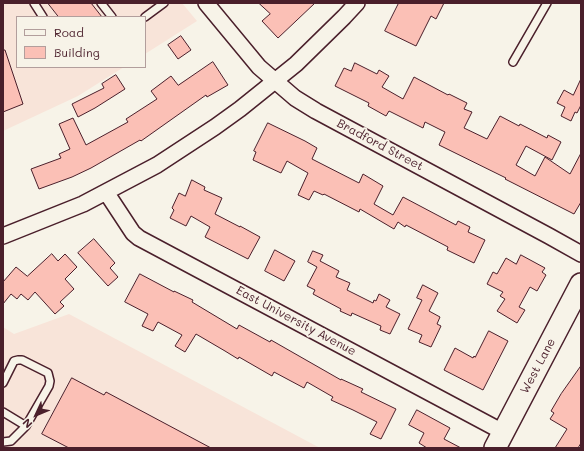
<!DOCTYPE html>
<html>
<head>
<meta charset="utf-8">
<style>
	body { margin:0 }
	#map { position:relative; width:584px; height:451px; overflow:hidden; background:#f7f3e8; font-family:Mali,sans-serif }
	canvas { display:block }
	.frame { position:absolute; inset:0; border:4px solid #4a1f2b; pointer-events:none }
	.legend { position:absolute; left:16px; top:16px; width:130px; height:52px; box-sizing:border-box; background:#f7f3e8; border:1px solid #b29e9c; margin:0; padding:5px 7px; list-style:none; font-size:12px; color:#4a1f2b }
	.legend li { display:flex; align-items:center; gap:8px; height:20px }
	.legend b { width:20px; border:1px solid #b29e9c }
	.north { position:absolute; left:16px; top:395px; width:40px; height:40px; -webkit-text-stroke:3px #f7f3e8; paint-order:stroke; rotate:226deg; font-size:11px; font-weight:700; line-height:16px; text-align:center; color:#4a1f2b }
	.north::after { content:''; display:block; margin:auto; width:14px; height:18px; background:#4a1f2b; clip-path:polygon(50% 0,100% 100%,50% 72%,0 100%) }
</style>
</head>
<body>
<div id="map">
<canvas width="584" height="451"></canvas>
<div class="frame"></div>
<ul class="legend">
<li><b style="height:5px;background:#f7f3e8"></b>Road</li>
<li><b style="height:11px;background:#fbc0b6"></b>Building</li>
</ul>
<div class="north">N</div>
</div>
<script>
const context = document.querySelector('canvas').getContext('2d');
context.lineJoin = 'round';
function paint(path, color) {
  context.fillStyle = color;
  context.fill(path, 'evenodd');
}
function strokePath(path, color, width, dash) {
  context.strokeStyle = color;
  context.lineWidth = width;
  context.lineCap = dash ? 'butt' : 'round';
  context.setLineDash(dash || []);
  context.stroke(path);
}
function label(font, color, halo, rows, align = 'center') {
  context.font = font + ' Mali,sans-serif';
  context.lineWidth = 4;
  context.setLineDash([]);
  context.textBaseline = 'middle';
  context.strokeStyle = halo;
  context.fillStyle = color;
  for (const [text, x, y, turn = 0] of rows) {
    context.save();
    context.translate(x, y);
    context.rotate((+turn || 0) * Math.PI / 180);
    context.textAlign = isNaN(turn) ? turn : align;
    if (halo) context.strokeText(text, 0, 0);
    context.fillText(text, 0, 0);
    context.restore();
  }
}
paint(new Path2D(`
	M3 3H182L197 21 145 54V17H17V67H124L78 96 3 131Z
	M69 314 320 448H3V327L14 334Z`), '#f8e4d9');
const building = new Path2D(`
	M48 3H91L102 17H59Z
	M259 3H315L278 38 262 21 270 14Z
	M399 3H444L436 19 431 16 416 46 385 31Z
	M181 36 191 50 178 59 168 45Z
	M3 50H5L23 104 3 112Z
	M213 62 228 85 207 97 206 95 141 141 140 140 91 168 72 177 39 189 31 169 61 158 59 154 70 149 59 124 73 118 86 145 128 122 126 119 157 99 151 91 171 76 178 85Z
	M355 63 377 74 379 70 389 76 382 87 403 99 414 77 448 95 449 94 467 103 464 109 472 112 464 128 487 139 500 116 519 126 520 124 547 138 548 135 561 142 552 160 526 146 516 165 535 176 545 157 570 174 581 153V202L574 214 505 179 506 178 439 145 445 132 425 122 423 128 389 111 386 116 368 106 369 103 335 86 344 68 351 71Z
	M116 75 125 89 95 108 78 117 72 104 104 88 102 84Z
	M581 79V105L577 113 575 112 571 121 561 116 565 107 557 103 564 90 573 95Z
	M268 123 305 141 317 148 312 159 359 183 363 174 383 186 374 204 393 215 403 197 456 225 458 221 470 227 468 232 485 240 474 263 447 250 448 247 406 225 405 227 398 222 394 229 360 209 359 212 324 194 323 195 314 191 309 200 298 195 308 173 287 161 281 173 253 160 256 152 254 151Z
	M192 180 205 187 204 190 222 198 215 214 240 227V226L260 237 248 259 205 237 210 227 191 216 186 226 170 218 174 210 172 208 179 193 185 196Z
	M94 239 115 263 110 268 118 277 108 286 78 253Z
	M275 250 295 261 284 281 265 271Z
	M313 251 323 255 320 261 339 271 336 277 350 283 347 290 373 303 374 300 376 301 379 294 390 300 386 307 400 314 390 334 380 330 381 326 352 313 351 316 340 311 341 309 313 294 315 290 307 286 317 267 308 262Z
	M52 254 58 261 65 254 77 267 65 279 74 289 60 302 64 306 55 314 35 292 28 300 21 294 17 299 11 294 3 304V282L16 267 27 276Z
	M521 255 545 268 542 272 546 275 537 291 530 287 519 307 525 310 517 323 497 311 505 299 500 296 503 292 487 284 493 272 497 274 506 258 516 264Z
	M140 274 174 292V291L193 300 192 302 237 329 239 325 270 342 271 340 341 380V379L363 389 361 392 396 409 381 439 370 434 377 422 353 410 331 400 333 397 307 382 304 388 274 372 272 376 239 357 238 359 225 351 196 334 185 352 175 346 182 335 158 322 153 331 142 326 148 314 125 302Z
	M423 285 438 293 429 311 440 317 437 324 441 326 431 347 419 342 422 335 408 329 422 300 417 298Z
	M489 331 508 341 483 390 444 370 455 348 473 358 474 356 475 357Z
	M581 366V443L578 448H555L567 429 550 419 554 413 551 411 561 394Z
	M72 378 104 395 106 392 211 448H69L42 434Z
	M417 410 450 428 444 439 461 448H427L419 443 424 433 409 425Z`);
paint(building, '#fbc0b6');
strokePath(building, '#4a1f2b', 1);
const service = new Path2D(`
	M34 3 43 17
	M101 3 112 17
	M145 17 164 3
	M513 62 547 3
	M3 383 14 361 18 360H22L48 373 50 381 49 386 26 426 11 441 3 442
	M3 412 26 426`);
const minor = new Path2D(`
	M206 3 259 67 295 98 316 111 549 236 581 254
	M106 192 133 233 139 238 503 432
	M3 236 83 204 157 165 215 127 240 109 296 64 344 17 357 3`);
const secondary = new Path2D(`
	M495 448 581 284`);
strokePath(service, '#4a1f2b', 10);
strokePath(minor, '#4a1f2b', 18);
strokePath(secondary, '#4a1f2b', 24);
strokePath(service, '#f7f3e8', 7);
strokePath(minor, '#f7f3e8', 15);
strokePath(secondary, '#f7f3e8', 21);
label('12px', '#4a1f2b', '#f7f3e8', [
	["Bradford Street",380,145,28],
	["East University Avenue",296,321,28],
	["West Lane",538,366,-62]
]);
</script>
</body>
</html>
